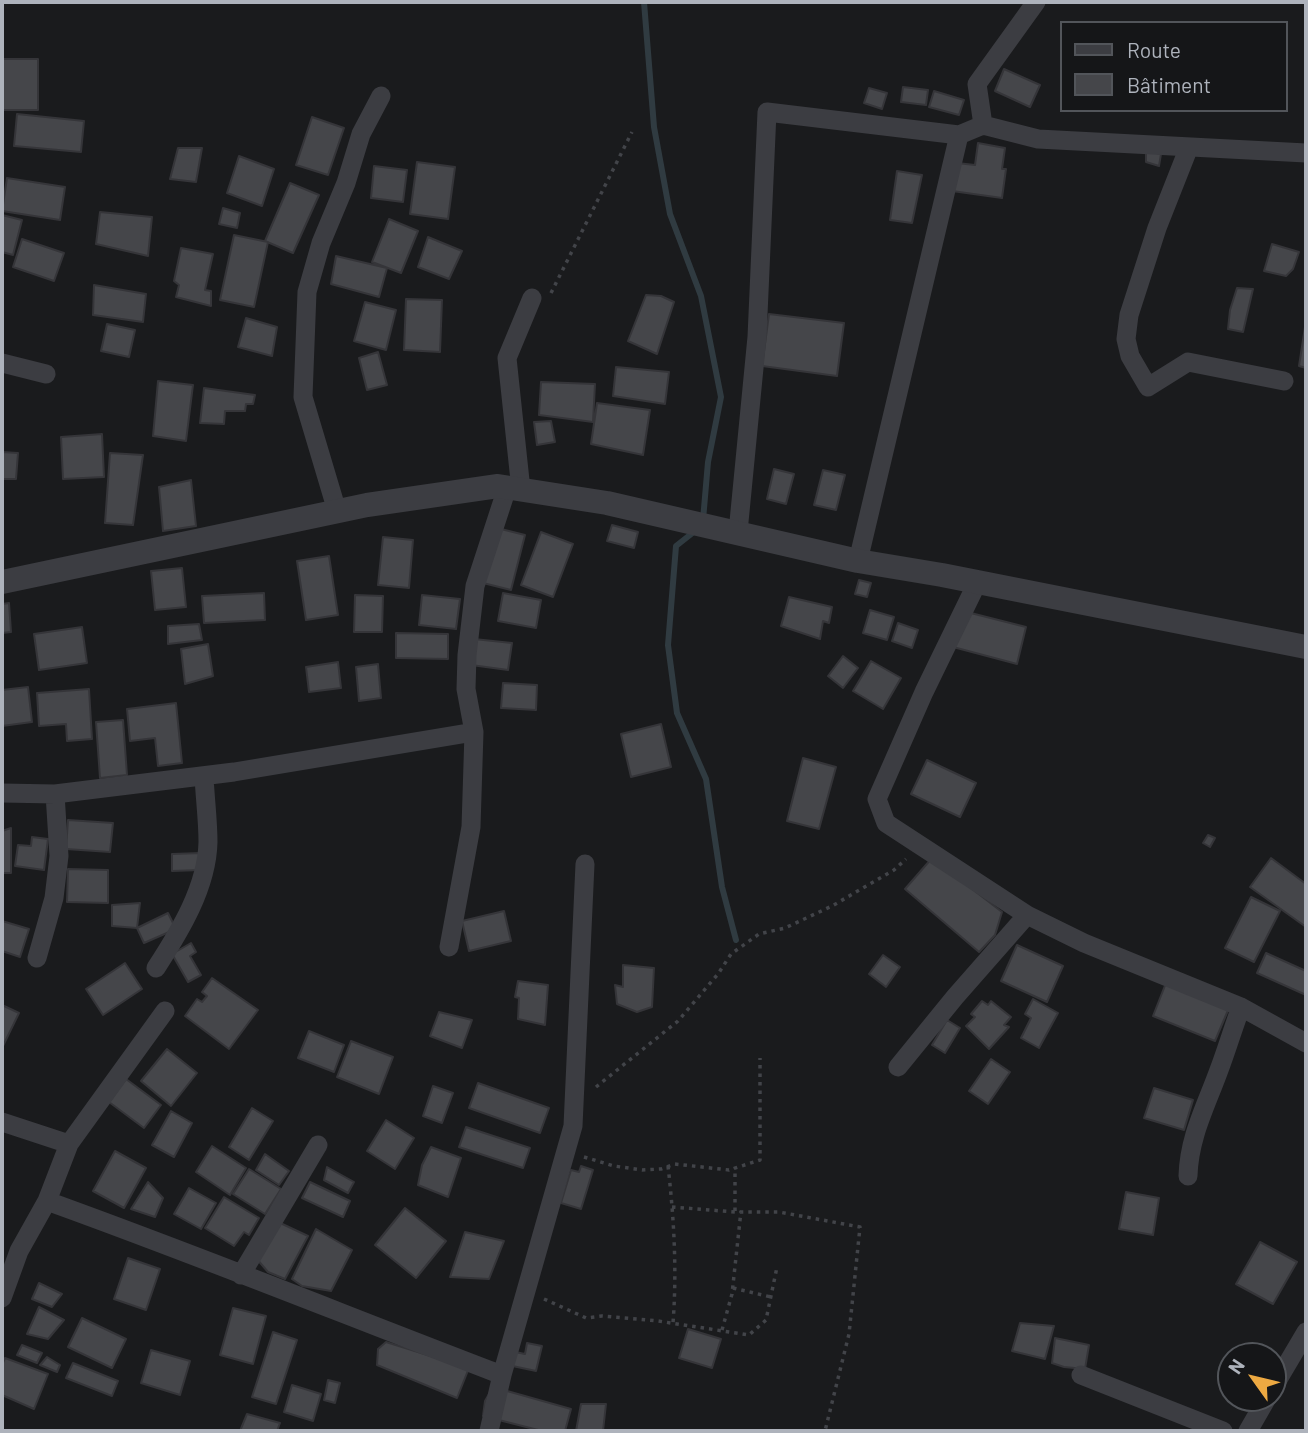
<!DOCTYPE html>
<html>
<head>
<meta charset="utf-8">
<style>
	body { margin:0 }
	#map { position:relative; width:1308px; height:1433px; overflow:hidden; background:#1a1b1d; font-family:Barlow,sans-serif }
	canvas { display:block }
	.frame { position:absolute; inset:0; border:4px solid #aeb3bc; pointer-events:none }
	.legend { position:absolute; left:1060px; top:21px; width:228px; height:91px; box-sizing:border-box; background:#151618; border:2px solid #52555a; margin:0; padding:9px 12px; list-style:none; font-size:21px; color:#aeb3bc }
	.legend li { display:flex; align-items:center; gap:14px; height:35px }
	.legend b { width:35px; border:2px solid #52555a }
	.north { position:absolute; left:1217px; top:1342px; width:70px; height:70px; box-sizing:border-box; background:#151618; border:2px solid #52555a; border-radius:50%; rotate:304deg; font-size:19px; font-weight:700; line-height:28px; text-align:center; color:#aeb3bc }
	.north::after { content:''; display:block; margin:auto; width:24px; height:32px; background:#eda942; clip-path:polygon(50% 0,100% 100%,50% 72%,0 100%) }
</style>
</head>
<body>
<div id="map">
<canvas width="1308" height="1433"></canvas>
<div class="frame"></div>
<ul class="legend">
<li><b style="height:9px;background:#3c3d42"></b>Route</li>
<li><b style="height:19px;background:#45464a"></b>Bâtiment</li>
</ul>
<div class="north">N</div>
</div>
<script>
const context = document.querySelector('canvas').getContext('2d');
context.lineJoin = 'round';
function strokePath(path, color, width, dash) {
  context.strokeStyle = color;
  context.lineWidth = width;
  context.lineCap = dash ? 'butt' : 'round';
  context.setLineDash(dash || []);
  context.stroke(path);
}
function paint(path, color) {
  context.fillStyle = color;
  context.fill(path, 'evenodd');
}
strokePath(new Path2D(`
	M644 2 654 127 670 214 701 296 721 397 708 462 703 520
	M695 531 676 546 668 645 677 713 706 779 722 887 736 940`), '#303b41', 6);
const building = new Path2D(`
	M2 59H38V110H2Z
	M1004 69 1040 85 1030 107 995 91Z
	M903 87 928 90 926 105 901 102Z
	M869 88 887 93 882 109 864 103Z
	M934 91 964 100 959 115 929 107Z
	M17 114 84 121 81 152 14 146Z
	M312 117 344 128 328 175 296 165Z
	M978 143 1005 148 1002 169H1006L1002 198 952 191 957 163 975 165Z
	M178 148H202L196 182 170 179Z
	M1146 151 1161 154 1159 166 1146 162Z
	M239 156 274 169 262 206 227 193Z
	M417 162 455 167 448 219 410 214Z
	M374 166 407 170 403 202 371 198Z
	M897 171 922 175 912 223 890 220Z
	M7 178 65 187 60 220 2 211Z
	M290 183 319 195 293 253 265 241Z
	M223 208 240 213 237 228 219 224Z
	M100 212 152 217 148 256 96 244Z
	M2 215 22 220 13 255 2 252Z
	M389 219 418 231 401 273 372 262Z
	M234 235 268 242 254 307 220 300Z
	M428 237 462 251 449 279 418 267Z
	M22 239 64 253 54 281 13 267Z
	M1272 244 1299 252 1293 269 1286 276 1264 271Z
	M181 248 213 254 205 290 211 291V306L176 297 179 285 174 281Z
	M336 256 387 268 379 297 331 284Z
	M94 285 146 294 143 322 93 315Z
	M1237 288 1253 289 1243 332 1228 329 1230 310Z
	M646 295 661 296 674 302 657 354 628 341Z
	M406 299 442 300 440 352 404 350Z
	M365 302 396 310 386 350 354 341Z
	M769 314 844 323 837 376 762 366Z
	M246 318 277 327 272 356 238 347Z
	M107 324 135 330 129 357 101 351Z
	M1305 327H1306V368L1299 366Z
	M378 352 387 385 367 390 359 358Z
	M616 367 669 372 665 404 613 396Z
	M158 381 193 385 186 441 153 436Z
	M541 382 595 384 593 422 539 415Z
	M204 388 255 395 253 404H246L245 411H225L224 424 200 423Z
	M597 403 650 410 643 455 591 444Z
	M551 421 555 442 537 445 534 422Z
	M102 434 104 477 63 479 61 437Z
	M2 452 18 453 16 479H2Z
	M110 453 143 455 133 525 105 523Z
	M774 469 794 474 786 504 767 499Z
	M823 470 845 475 836 510 814 505Z
	M191 480 196 526 163 531 159 487Z
	M612 525 638 532 634 548 607 541Z
	M497 528 525 535 511 590 483 583Z
	M541 532 573 544 553 597 521 585Z
	M383 537 413 540 409 588 378 585Z
	M329 556 338 615 306 620 297 561Z
	M182 568 186 607 155 610 151 571Z
	M859 580 871 583 867 597 855 594Z
	M264 593 265 620 204 623 202 596Z
	M503 593 541 600 536 628 498 621Z
	M355 595 383 596 382 632H354Z
	M422 595 460 599 456 629 419 625Z
	M789 597 832 607 829 623 823 621 820 639 781 626Z
	M9 603 11 632 2 633V604Z
	M870 610 894 617 887 640 863 633Z
	M963 611 1026 627 1017 664 953 647Z
	M898 623 918 630 912 648 892 641Z
	M199 624 202 640 168 644V626Z
	M82 627 87 663 39 670 34 634Z
	M396 633 448 634V659L396 658Z
	M474 639 512 643 508 670 471 665Z
	M208 644 213 676 185 684 181 649Z
	M843 656 858 668 843 688 828 676Z
	M871 661 901 678 883 709 853 691Z
	M338 662 341 688 309 692 306 667Z
	M378 664 381 698 359 701 356 667Z
	M503 683 537 685 536 710 501 708Z
	M28 687 32 722 2 726V690Z
	M89 689 92 739 67 741 66 724 39 726 37 693Z
	M176 703 182 763 158 766 155 738 130 741 127 709Z
	M123 720 127 775 100 778 96 722Z
	M661 724 671 767 631 777 621 734Z
	M803 758 836 767 819 829 787 821Z
	M927 760 976 783 960 817 911 794Z
	M68 820 113 823 110 852 66 849Z
	M11 828V873H2V831Z
	M1208 835 1215 838 1210 847 1203 843Z
	M32 837 48 839 44 870 15 866 18 845 31 846Z
	M201 853V870L172 871V854Z
	M932 858 1002 912 995 935 979 952 905 889Z
	M1271 858 1306 884V927L1250 887Z
	M68 869 108 870V903L67 902Z
	M1251 897 1280 911 1254 962 1225 948Z
	M140 903 137 928 112 926V905Z
	M504 911 511 941 469 951 462 921Z
	M168 913 176 929 144 943 137 928Z
	M2 921 29 929 20 957 2 951Z
	M191 943 196 952 190 956 201 975 188 982 172 954Z
	M1017 945 1063 966 1047 1002 1001 981Z
	M1266 953 1306 971V995L1257 973Z
	M883 955 900 967 886 987 869 974Z
	M125 963 142 989 103 1015 86 989Z
	M623 965 654 968 652 1007 637 1012 617 1004 615 985 623 987Z
	M212 978 258 1010 229 1049 185 1016 197 999 202 1002 207 996 202 992Z
	M518 981 548 985 545 1025 518 1019 519 998 515 997Z
	M1166 983 1229 1008 1215 1041 1153 1016Z
	M1033 999 1058 1013 1039 1048 1021 1038 1031 1018 1025 1014Z
	M982 1001 988 1005 991 1001 1011 1017 1004 1025 1009 1027 989 1049 966 1026 975 1017 971 1014Z
	M2 1005 19 1013 2 1048Z
	M439 1012 472 1020 462 1048 430 1036Z
	M947 1020 960 1028 945 1053 932 1045Z
	M309 1031 344 1045 334 1072 298 1058Z
	M351 1041 393 1057 379 1094 337 1077Z
	M167 1049 197 1073 171 1106 141 1081Z
	M991 1059 1010 1072 988 1104 969 1091Z
	M126 1079 161 1105 144 1128 109 1102Z
	M478 1083 549 1108 540 1133 469 1108Z
	M433 1086 453 1093 442 1123 423 1116Z
	M1154 1088 1193 1100 1184 1130 1144 1118Z
	M252 1108 273 1121 249 1160 229 1147Z
	M171 1111 192 1123 174 1157 152 1145Z
	M386 1120 414 1138 395 1169 367 1151Z
	M466 1127 530 1148 523 1168 459 1147Z
	M212 1146 246 1168 230 1195 196 1172Z
	M431 1147 461 1158 448 1197 418 1185 422 1165Z
	M115 1151 146 1168 124 1208 93 1191Z
	M265 1154 289 1171 279 1185 256 1170Z
	M581 1166 593 1170 581 1209 561 1203 571 1170 579 1172Z
	M327 1167 354 1182 348 1193 324 1180Z
	M249 1169 281 1189 265 1214 233 1194Z
	M148 1182 163 1198 155 1217 131 1209Z
	M310 1182 350 1201 343 1217 302 1198Z
	M189 1188 216 1203 201 1229 174 1214Z
	M1126 1192 1159 1198 1153 1235 1119 1229Z
	M224 1197 259 1218 249 1235 244 1232 234 1246 205 1228Z
	M405 1208 446 1241 416 1278 375 1245Z
	M276 1221 308 1236 285 1279 268 1272 256 1258Z
	M316 1229 352 1250 331 1291 302 1286 292 1279Z
	M465 1232 504 1241 489 1279 450 1277Z
	M1260 1242 1297 1262 1273 1304 1236 1284Z
	M128 1258 160 1269 146 1310 114 1299Z
	M39 1283 62 1294 52 1307 32 1299Z
	M39 1307 64 1320 48 1339 27 1334Z
	M233 1308 266 1316 253 1364 220 1355Z
	M82 1318 126 1339 112 1368 68 1347Z
	M1020 1323 1054 1326 1045 1359 1012 1351Z
	M688 1329 721 1339 712 1368 679 1358Z
	M273 1332 297 1340 276 1404 252 1397Z
	M1055 1338 1089 1345 1085 1369 1064 1367 1052 1363Z
	M386 1342 469 1368 457 1398 377 1365 378 1349Z
	M527 1343 542 1346 536 1371 503 1364 506 1350 525 1354Z
	M22 1345 42 1353 37 1363 17 1355Z
	M151 1350 190 1361 180 1395 141 1383Z
	M47 1357 60 1365 57 1372 40 1365Z
	M5 1358 48 1374 34 1409 2 1395V1365Z
	M73 1363 118 1381 112 1396 66 1378Z
	M328 1380 340 1383 335 1403 324 1400Z
	M292 1385 321 1394 313 1421 284 1412Z
	M493 1387 571 1409 565 1431H542L483 1416 485 1401Z
	M581 1404H606L603 1431H576Z
	M247 1414 280 1423 277 1431H240Z`);
paint(building, '#45464a');
strokePath(building, '#353539', 2);
strokePath(new Path2D(`
	M551 293 632 132
	M596 1087 678 1021 718 974 731 954 759 934 785 928 832 906 894 870 906 859
	M584 1157 614 1166 642 1170 661 1169 675 1164 729 1170 760 1160V1058
	M668 1166C674 1218 677 1271 673 1323
	M672 1207 735 1212H779L860 1227 849 1334 825 1431
	M735 1211V1167
	M733 1288 771 1297
	M544 1299 586 1318 602 1316 658 1321 749 1335 766 1320 777 1267
	M722 1330 732 1294 741 1211`), '#424449', 3.5, [3.5, 5]);
strokePath(new Path2D(`
	M1036 2 977 84 983 125 1038 139 1306 153
	M1189 147 1157 228 1129 315 1126 339 1130 356 1148 387 1188 362 1284 381
	M2 363 46 374
	M521 490 507 358 532 298
	M337 511 303 397 307 292 321 243 346 183 361 134 381 96
	M738 532 757 337 767 112 959 135 983 125
	M858 561 959 135
	M977 583 924 692 877 799 886 823 1027 915 1084 943 1241 1007 1306 1043
	M2 793 55 794 234 772 474 732
	M449 947 471 827 474 732 466 689 467 655 475 586 507 488
	M37 958 54 898 59 856 55 794
	M156 968C180 931 207 887 208 842 208 820 205 798 204 776
	M898 1067 955 997 1027 915
	M2 1122 69 1144
	M1188 1176C1189 1137 1206 1106 1219 1070 1227 1049 1233 1028 1241 1007
	M47 1201C200 1256 350 1317 502 1375
	M241 1275 318 1145
	M2 1298 19 1251 47 1201 69 1144 165 1011
	M1081 1375 1223 1431
	M1273 1388 1306 1332
	M489 1431 502 1375 573 1126 585 864
	M1248 1431 1267 1398`), '#3c3d42', 19);
strokePath(new Path2D(`
	M2 582 367 505 498 486 607 503 858 561 942 575 1306 647`), '#3c3d42', 24);
</script>
</body>
</html>
